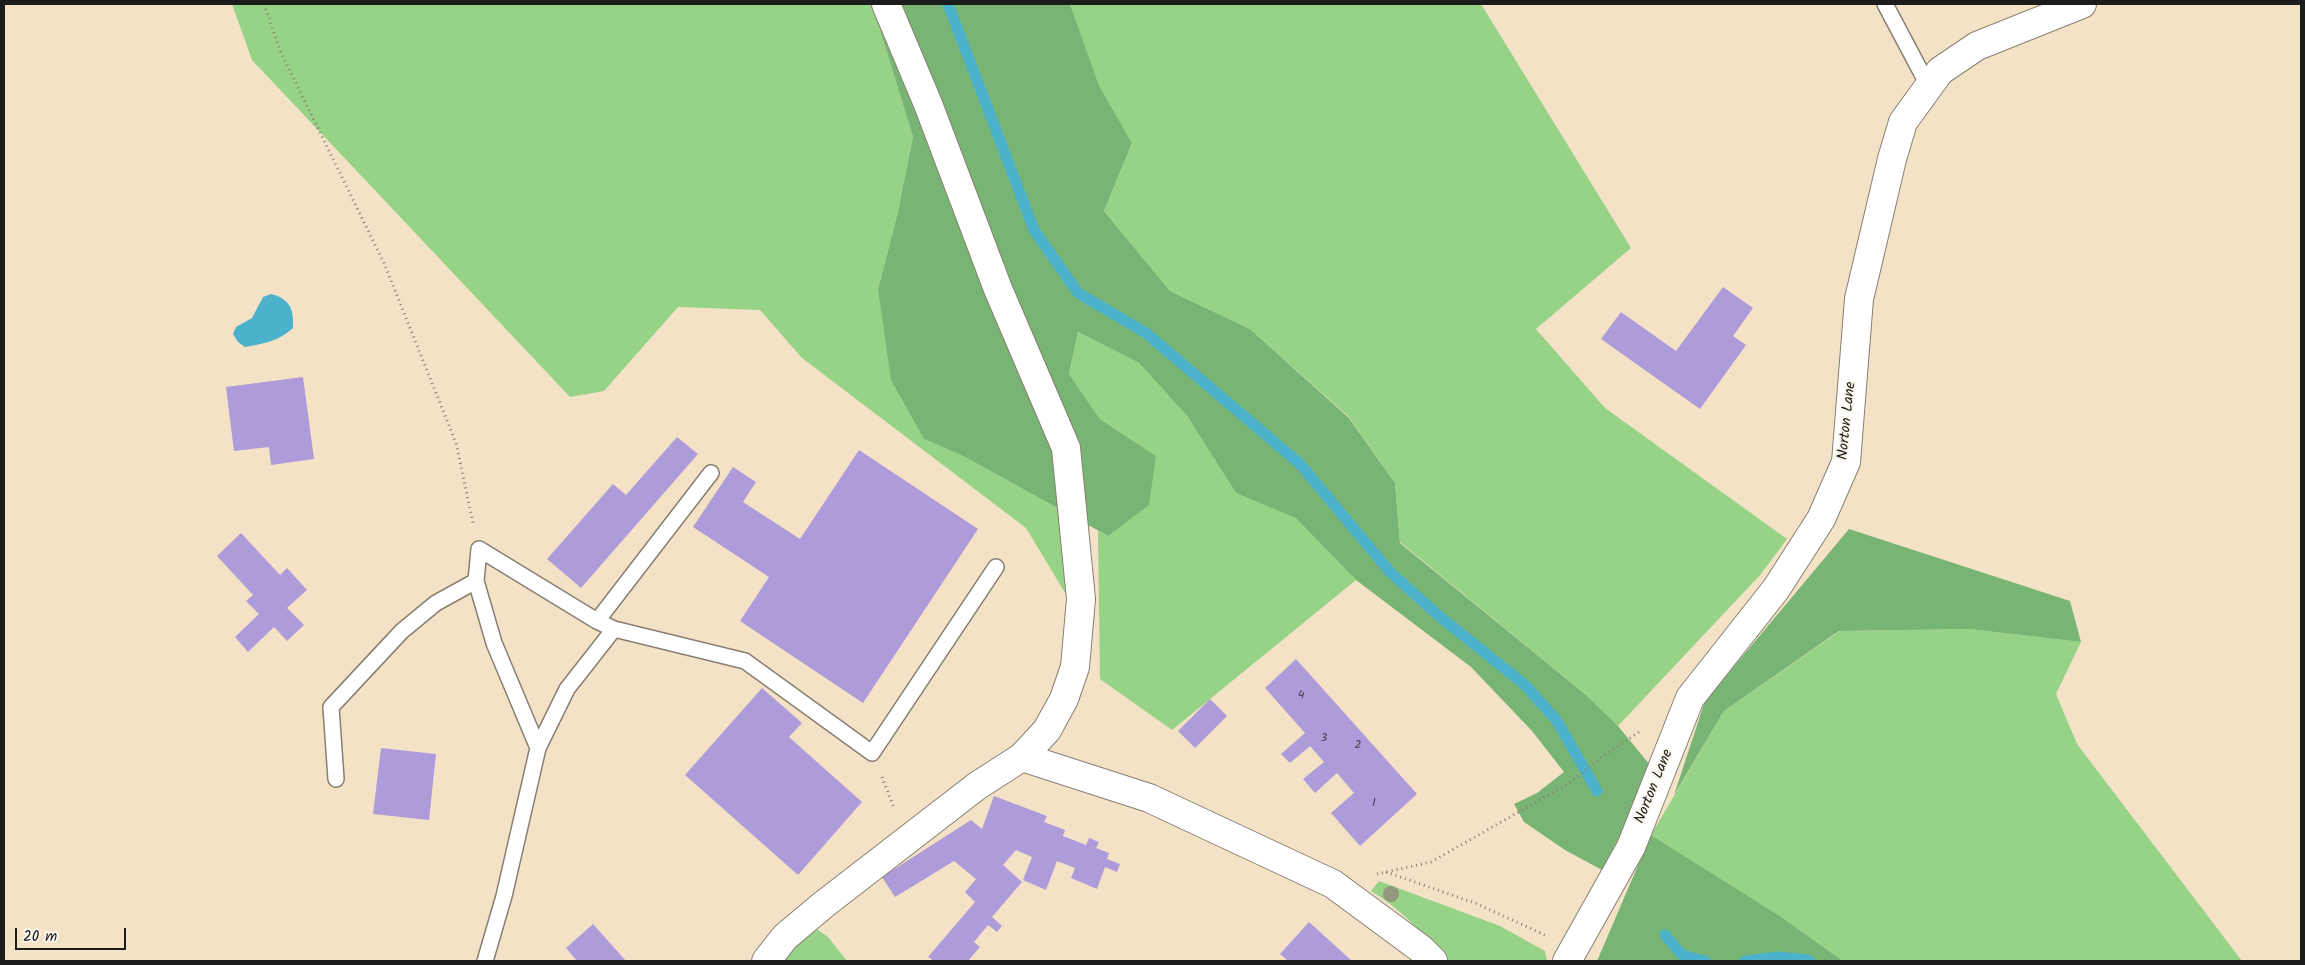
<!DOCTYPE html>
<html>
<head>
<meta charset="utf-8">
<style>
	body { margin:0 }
	#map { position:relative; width:2305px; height:965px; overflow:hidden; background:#f4e2c7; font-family:Kalam,sans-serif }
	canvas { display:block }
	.frame { position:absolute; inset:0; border:5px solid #1c1c1c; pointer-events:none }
	.scale { position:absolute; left:15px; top:928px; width:111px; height:22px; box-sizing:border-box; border:2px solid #1c1c1c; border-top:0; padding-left:6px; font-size:15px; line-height:18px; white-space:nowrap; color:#1c1c1c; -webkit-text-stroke:4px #fbf7ec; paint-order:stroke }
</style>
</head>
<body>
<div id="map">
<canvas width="2305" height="965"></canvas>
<div class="frame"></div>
<div class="scale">20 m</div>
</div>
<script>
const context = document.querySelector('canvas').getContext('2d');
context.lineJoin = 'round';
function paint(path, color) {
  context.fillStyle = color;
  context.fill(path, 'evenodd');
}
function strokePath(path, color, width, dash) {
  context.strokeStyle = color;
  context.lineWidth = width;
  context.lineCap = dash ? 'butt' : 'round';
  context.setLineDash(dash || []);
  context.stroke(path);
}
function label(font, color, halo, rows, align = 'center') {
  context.font = font + ' Kalam,sans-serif';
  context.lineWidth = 4;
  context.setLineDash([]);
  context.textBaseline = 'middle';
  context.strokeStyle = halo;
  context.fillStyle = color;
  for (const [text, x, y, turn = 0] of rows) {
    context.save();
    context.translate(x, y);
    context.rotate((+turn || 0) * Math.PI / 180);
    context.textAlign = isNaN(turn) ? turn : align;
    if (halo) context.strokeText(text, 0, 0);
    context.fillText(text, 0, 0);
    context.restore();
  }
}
paint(new Path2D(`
	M232 4H872L913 137 897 216 878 289 924 439 965 457 1059 509 1067 596 1026 528 802 358 760 310 678 307 604 391 570 397 252 60Z
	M1070 4H1481L1631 248 1536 329 1605 408 1787 539 1761 574 1618 726 1585 694 1400 542 1395 483 1349 417 1250 329 1170 291 1104 211 1132 143 1098 86Z
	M1078 332 1139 363 1187 416 1236 493 1296 517 1356 580 1172 730 1100 679 1098 531 1108 536 1156 456 1100 419 1069 374Z
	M1969 629 2081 642 2056 694 2077 744 2242 961H1843L1780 916 1651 835 1724 711 1840 631Z
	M1379 881 1500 926 1545 951 1547 961H1446C1424 934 1401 909 1371 891Z
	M811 925 828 937 847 961H780Z`), '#96d387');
paint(new Path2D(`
	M872 4H1070L1099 86 1132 143 1104 211 1170 291 1250 329 1349 418 1395 483 1400 543 1585 694 1618 726 1650 765 1629 818 1602 870 1565 850 1524 822 1514 804 1537 793 1564 772 1532 731 1471 667 1356 580 1296 518 1236 493 1187 416 1139 363 1078 332 1069 374 1100 419 1156 456 1149 505 1108 536 965 457 924 439 891 380 878 289 897 216 913 137Z
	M1849 529 2070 601 2081 642 1969 629 1839 631 1724 711 1674 795 1705 701Z
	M1651 835 1780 916 1843 961H1597Z`), '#78b574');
paint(new Path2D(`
	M271 294C290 299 294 309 293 328 279 341 263 344 245 347L238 342 233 334 236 327 252 318 263 297Z`), '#4cb1cb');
strokePath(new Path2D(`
	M948 4 1034 230 1078 293 1146 333 1300 464 1390 572 1439 616 1525 685 1557 721 1597 791
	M1665 935 1682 955 1705 961
	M1745 961 1778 957 1808 960 1809 961`), '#4cb1cb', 11);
paint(new Path2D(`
	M1723 287 1753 308 1733 336 1746 345 1700 409 1601 339 1621 312 1676 351Z
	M303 377 314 459 271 465 269 447 234 451 226 387Z
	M677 437 698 454 581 588 547 559 613 484 626 495Z
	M859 450 978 529 863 703 740 621 769 577 693 527 733 467 756 482 743 502 800 539Z
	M241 533 280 575 287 568 307 590 287 608 304 625 287 641 274 627 248 652 235 637 259 614 246 601 253 595 217 556Z
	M1296 659 1417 794 1360 846 1331 813 1354 793 1337 773 1315 793 1303 779 1324 762 1310 746 1290 763 1281 754 1305 733 1265 688Z
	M762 688 802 723 789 737 862 802 798 875 685 775Z
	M1210 699 1227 716 1195 748 1178 731Z
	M381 748 436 754 429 820 373 814Z
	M994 796 1047 816 1044 822 1065 830 1063 836 1086 845 1089 838 1099 842 1096 848 1109 853 1107 859 1120 864 1117 872 1105 867 1097 889 1071 878 1075 868 1057 861 1046 890 1023 880 1032 857 1016 850 1003 865 1022 882 992 917 1002 926 997 932 988 925 974 942 980 947 968 961H934L928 957 975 902 965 892 976 879 954 861 895 897 882 877 971 820 982 829Z
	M1309 922 1352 961H1288L1280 954Z
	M593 924 626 961H577L566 948Z`), '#ae9bd9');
const service = new Path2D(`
	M1885 4 1929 87
	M476 581 479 549 597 621 614 629 745 661 872 753 996 567
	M597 621 711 473
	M336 779 331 707 402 631 436 603 476 581 494 643 538 748
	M485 961 504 896 538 748 567 689 614 629`);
const minor = new Path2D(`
	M1022 757 1149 798 1333 884 1421 949 1433 961
	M766 961 785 937 823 905 977 786 1022 757 1047 730 1064 699 1075 667 1081 599 1066 448 998 289 928 104 886 4
	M1567 961 1631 847 1690 698 1776 589 1821 519 1846 462 1859 299 1892 159 1903 122 1940 71 1977 46 2082 4`);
strokePath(service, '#887f72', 18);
strokePath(minor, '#887f72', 30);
strokePath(new Path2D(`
	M264 4 281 53 384 263 456 443 473 523
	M882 777 894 808
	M1386 872 1475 903 1545 935
	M1377 874 1431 862 1568 784 1602 757 1639 732`), '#887f72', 3, [1, 4]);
strokePath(service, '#fff', 15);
strokePath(minor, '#fff', 28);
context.fillStyle = '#95987d';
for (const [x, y] of [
	[1391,894]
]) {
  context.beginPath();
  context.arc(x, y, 8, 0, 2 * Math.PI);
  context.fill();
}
label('12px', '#403c4b', null, [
	["4",1301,696],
	["3",1324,739],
	["2",1358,746],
	["1",1374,804]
]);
label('15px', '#1c1c1c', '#fbf7ec', [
	["Norton Lane",1848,421,-84],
	["Norton Lane",1655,787,-68]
]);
</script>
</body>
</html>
